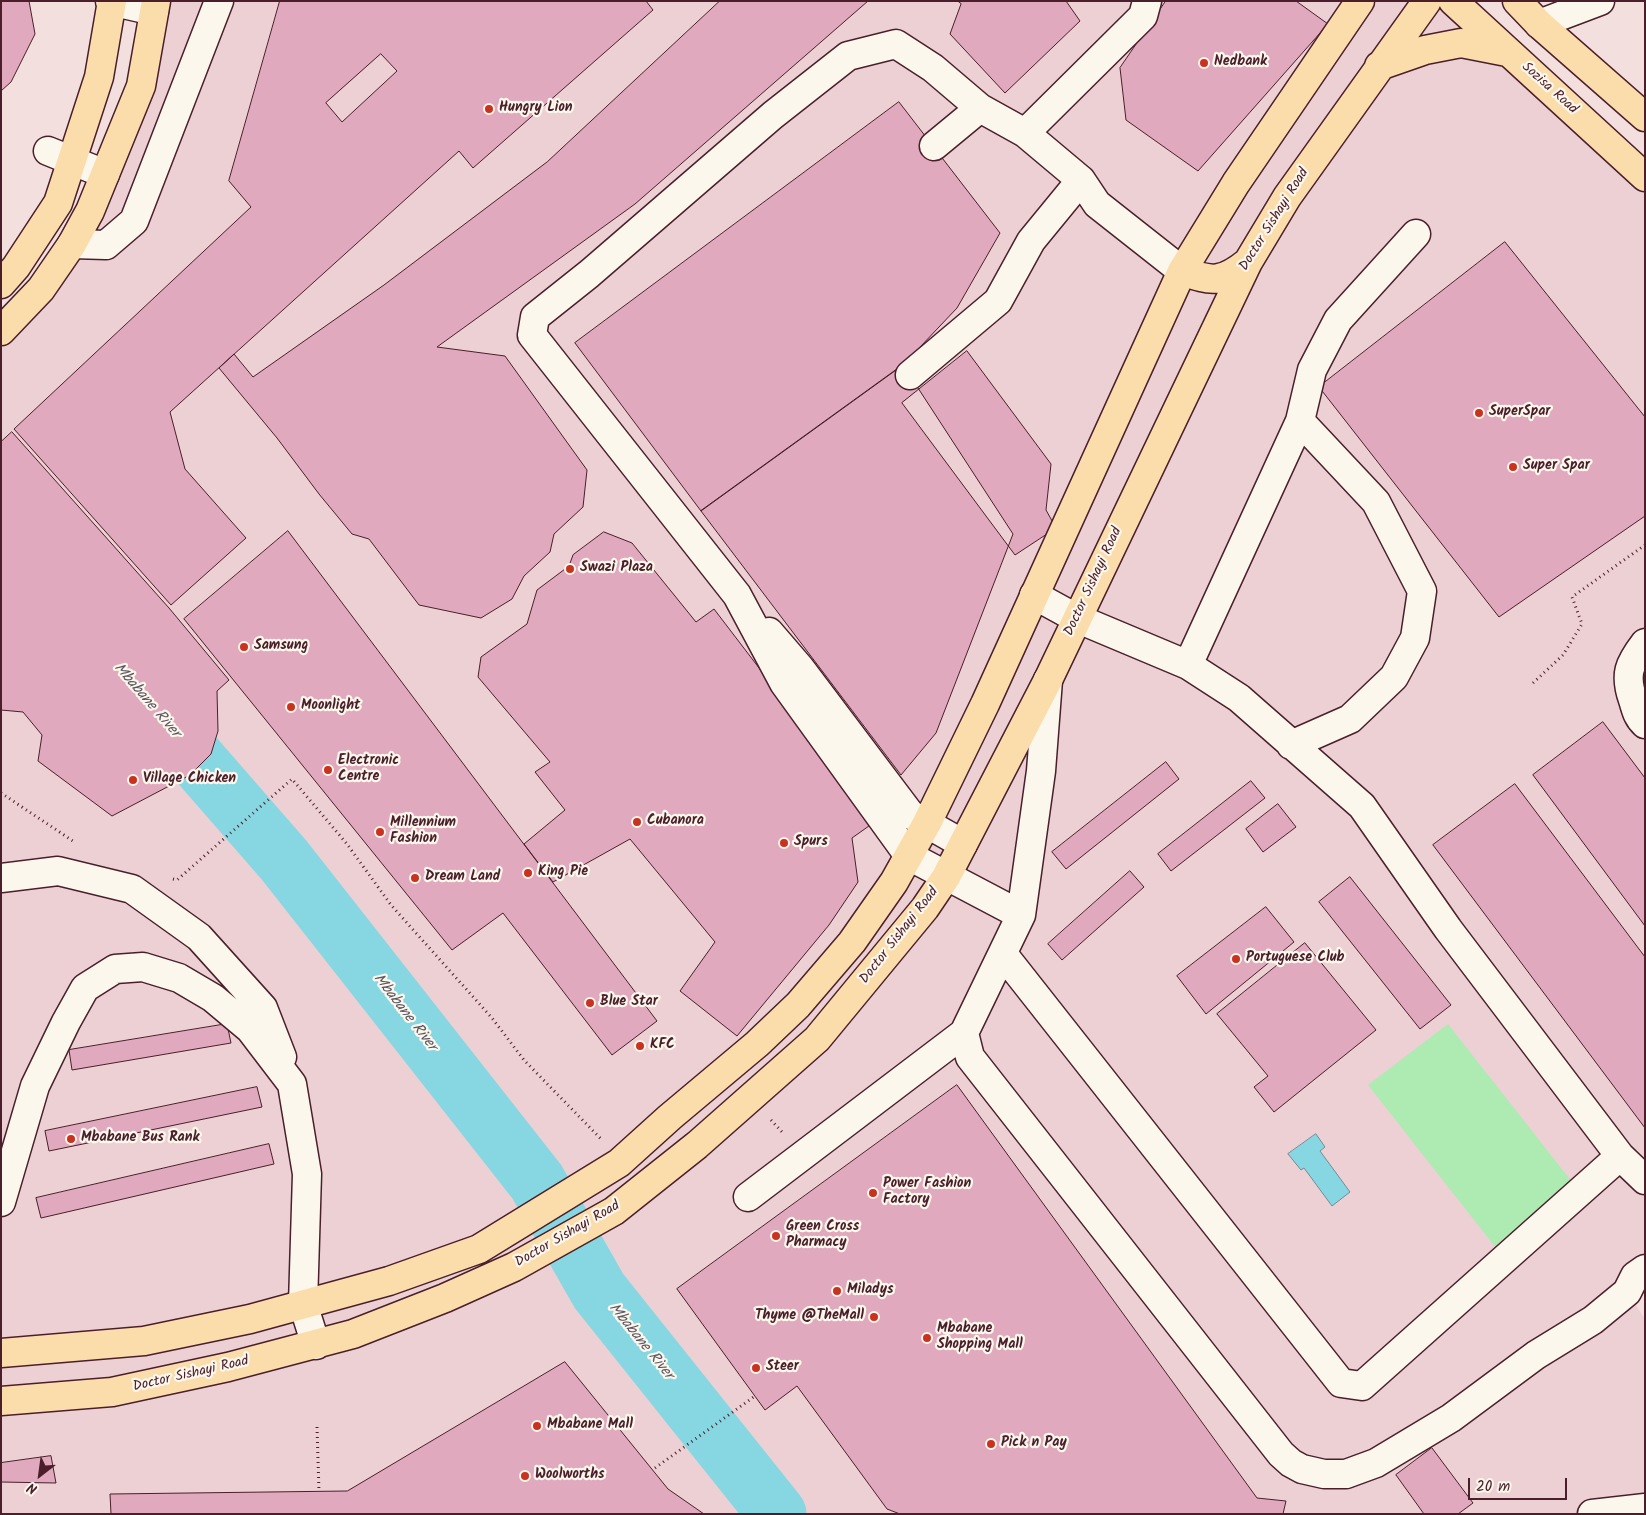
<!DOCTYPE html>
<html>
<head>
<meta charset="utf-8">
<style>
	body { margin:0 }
	#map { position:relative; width:1646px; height:1515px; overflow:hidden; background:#f3e0de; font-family:Kalam,sans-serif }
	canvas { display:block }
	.frame { position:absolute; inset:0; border:2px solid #4a1f2b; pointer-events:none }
	.north { position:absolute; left:15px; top:1450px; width:50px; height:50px; -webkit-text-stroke:4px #fbf7ec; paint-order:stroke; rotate:210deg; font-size:14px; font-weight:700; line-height:20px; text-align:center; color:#4a1f2b }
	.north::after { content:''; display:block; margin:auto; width:18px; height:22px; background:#4a1f2b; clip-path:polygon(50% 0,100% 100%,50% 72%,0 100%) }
	.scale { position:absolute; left:1468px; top:1478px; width:99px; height:22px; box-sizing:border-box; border:2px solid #4a1f2b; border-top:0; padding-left:6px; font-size:15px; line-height:18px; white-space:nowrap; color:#4a1f2b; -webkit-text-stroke:4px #fbf7ec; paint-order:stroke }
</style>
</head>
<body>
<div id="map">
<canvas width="1646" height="1515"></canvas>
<div class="frame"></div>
<div class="north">N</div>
<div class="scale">20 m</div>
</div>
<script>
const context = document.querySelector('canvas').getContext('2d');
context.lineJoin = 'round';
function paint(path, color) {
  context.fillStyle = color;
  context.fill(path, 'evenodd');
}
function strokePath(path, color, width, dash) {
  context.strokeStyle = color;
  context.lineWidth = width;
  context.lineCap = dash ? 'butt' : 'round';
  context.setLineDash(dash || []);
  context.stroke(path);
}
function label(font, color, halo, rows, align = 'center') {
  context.font = font + ' Kalam,sans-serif';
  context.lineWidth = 4.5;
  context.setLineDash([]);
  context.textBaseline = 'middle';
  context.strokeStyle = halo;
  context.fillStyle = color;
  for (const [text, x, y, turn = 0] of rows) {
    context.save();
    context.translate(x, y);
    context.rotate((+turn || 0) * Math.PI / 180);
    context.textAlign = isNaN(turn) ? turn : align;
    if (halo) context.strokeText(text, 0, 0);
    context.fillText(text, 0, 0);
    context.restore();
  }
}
paint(new Path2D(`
	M156 1H1453L1645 177V1269L1627 1292 1645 1319V1513L1 1514V331L72 244Z`), '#edd0d4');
paint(new Path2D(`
	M1448 1024 1576 1187 1496 1248 1368 1085Z`), '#adebb2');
const water = new Path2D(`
	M1316 1134 1325 1147 1320 1151 1350 1192 1332 1206 1304 1168 1301 1170 1288 1154Z`);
paint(water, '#87d7e2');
strokePath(water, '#6f8d99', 1);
strokePath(new Path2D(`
	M148 704 284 860 537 1182 599 1291 777 1514`), '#87d7e2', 59);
const building = new Path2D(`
	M1 1H29L35 34 11 82 1 91Z
	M280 1H646L653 10 473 168 459 151 170 412 185 469 246 538 171 605 14 429 251 207 229 181ZM381 54 397 71 342 122 326 103Z
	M720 1H868L635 204 437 347 505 356 587 470 583 507 554 534 550 552 524 576 512 599 481 618 419 605 369 539 352 534 319 494 277 438 219 368 234 354 253 377 384 285 547 162Z
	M958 1H1066L1080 21 1005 93 950 34 961 4Z
	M1166 1H1296L1328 24 1198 171 1126 120 1120 68Z
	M899 102 1000 233 957 308 903 365 701 511 575 343Z
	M1505 242 1645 417V516L1499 617 1319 387Z
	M967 351 1051 464 1046 510 1056 528 1015 555 902 403Z
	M903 365 1013 534 936 733 901 775 701 511Z
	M12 432 169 608 229 680 217 691 218 731 211 754 190 775 112 816 38 761 42 735 23 712 1 710V442Z
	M288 531 657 1021 612 1055 503 913 452 950 184 619Z
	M604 532 632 543 696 622 714 609 876 821 852 838 858 882 829 925 737 1036 680 991 715 942 630 839 553 882 524 844 565 810 535 772 550 762 478 677 481 657 527 624 537 590 569 566 573 555Z
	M1603 722 1645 778V926L1533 775Z
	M1166 762 1179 779 1066 869 1052 852Z
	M1251 781 1265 798 1171 871 1158 854Z
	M1515 784 1645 957V1128L1433 845Z
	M1278 804 1296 827 1263 852 1246 829Z
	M1130 871 1144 887 1062 960 1048 944Z
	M1350 877 1451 1005 1420 1029 1319 902Z
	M1266 907 1294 942 1206 1014 1177 976Z
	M1305 943 1376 1030 1274 1112 1254 1087 1268 1076 1217 1014Z
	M227 1024 231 1043 72 1070 69 1050Z
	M957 1085 1257 1498 1286 1501 1283 1514H900L887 1509 797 1386 765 1410 677 1289Z
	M257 1087 262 1107 49 1151 45 1131Z
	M269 1144 274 1164 41 1218 36 1198Z
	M565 1362 668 1489 704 1514H111L110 1494 347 1491Z
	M1432 1448 1473 1503 1458 1514H1424L1396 1475Z
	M51 1456 56 1483 1 1482V1463Z`);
paint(building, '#e0a9bd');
strokePath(building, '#4a1f2b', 1);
const minor = new Path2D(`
	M110 1 154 11
	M1539 24 1600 1
	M1025 133 1143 16 1147 1
	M934 146 980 108
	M48 151 105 174
	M72 244 106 245 134 221 219 1
	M910 375 998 301 1031 241 1081 180
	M1034 595 1076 618 1188 665 1239 698 1362 806 1448 929 1620 1156 1645 1180
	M769 632 800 668 910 814 963 844
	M1645 643C1629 664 1624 674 1633 700 1636 709 1637 717 1645 724
	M1188 665 1300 421 1312 370 1338 320 1416 234
	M1048 680 1041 771 1021 915 964 1033 970 1057 1281 1454 1291 1463 1302 1469 1324 1474H1346L1376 1463 1451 1418 1536 1355 1593 1320 1627 1292 1635 1276 1645 1269
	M1291 745 1350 719 1394 677 1415 638 1422 591 1376 502 1300 421
	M1 878 58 871 132 889 199 937 263 1008 282 1057
	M1021 915 909 856 784 683 737 595 532 335 535 317 589 274 773 115 848 56 896 44 933 68 980 108 1025 133 1081 180 1097 204 1182 271
	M1003 954 1341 1383 1362 1386 1620 1156
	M748 1197 964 1033
	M1 1202 35 1086 66 1022 85 988 115 969 143 967 179 978 213 998 250 1029 292 1084 307 1174 303 1304 316 1345
	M1592 1514 1645 1508`);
const major = new Path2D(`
	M1453 1 1645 177
	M1517 1 1539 24 1645 117
	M1379 66 1425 50 1461 43 1507 52
	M1182 271C1212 282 1222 283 1248 262
	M1 284 16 267 58 203 99 77 112 1
	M1 331 41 289 72 244 90 211 141 86 156 1
	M1 1353 144 1341 250 1319 389 1281 479 1249 619 1163 670 1117 757 1044 798 1005 852 942 894 882 927 823 985 704 1182 271 1236 183 1360 1
	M1 1401 112 1392 228 1367 353 1334 445 1298 514 1267 614 1211 697 1145 817 1039 925 908 946 877 1048 680 1248 262 1287 197 1427 1`);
strokePath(minor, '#4a1f2b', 31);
strokePath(major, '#4a1f2b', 31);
strokePath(new Path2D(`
	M1533 683 1563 655 1582 624 1572 597 1645 545
	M1 793 73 841
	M173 879 177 880 292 779 347 844 391 905 492 1018 524 1060 601 1139
	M771 1120 782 1132
	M317 1427 319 1492
	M655 1468 755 1396`), '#4a1f2b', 3, [1, 4]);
strokePath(minor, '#fbf7ec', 28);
strokePath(major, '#faddab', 28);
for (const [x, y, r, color] of [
	[1204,63,5,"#c8321e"],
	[489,109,5,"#c8321e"],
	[1479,413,5,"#c8321e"],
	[1513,467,5,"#c8321e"],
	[570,569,5,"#c8321e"],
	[244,647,5,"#c8321e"],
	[291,707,5,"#c8321e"],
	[328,770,5,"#c8321e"],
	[133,780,5,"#c8321e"],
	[637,822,5,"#c8321e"],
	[380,832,5,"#c8321e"],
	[784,843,5,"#c8321e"],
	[528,873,5,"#c8321e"],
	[415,878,5,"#c8321e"],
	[1236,959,5,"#c8321e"],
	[590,1003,5,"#c8321e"],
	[640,1046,5,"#c8321e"],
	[71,1139,5,"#c8321e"],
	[873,1193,5,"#c8321e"],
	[776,1236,5,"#c8321e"],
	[837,1291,5,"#c8321e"],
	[874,1317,5,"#c8321e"],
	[927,1338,5,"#c8321e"],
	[756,1368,5,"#c8321e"],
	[537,1426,5,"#c8321e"],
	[991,1444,5,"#c8321e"],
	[525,1476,5,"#c8321e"]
]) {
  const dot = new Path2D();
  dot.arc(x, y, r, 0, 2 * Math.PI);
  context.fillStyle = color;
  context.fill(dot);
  strokePath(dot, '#fbf7ec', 2);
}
label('bold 14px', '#4a1f2b', '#fbf7ec', [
	["Nedbank",1214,63],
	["Hungry Lion",499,109],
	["SuperSpar",1489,413],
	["Super Spar",1523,467],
	["Swazi Plaza",580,569],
	["Samsung",254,647],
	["Moonlight",301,707],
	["Electronic",338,762],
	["Centre",338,778],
	["Village Chicken",143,780],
	["Cubanora",647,822],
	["Millennium",390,824],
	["Fashion",390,840],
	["Spurs",794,843],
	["King Pie",538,873],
	["Dream Land",425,878],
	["Portuguese Club",1246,959],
	["Blue Star",600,1003],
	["KFC",650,1046],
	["Mbabane Bus Rank",81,1139],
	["Power Fashion",883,1185],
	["Factory",883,1201],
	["Green Cross",786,1228],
	["Pharmacy",786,1244],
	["Miladys",847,1291],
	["Thyme @TheMall",864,1317,"right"],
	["Mbabane",937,1330],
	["Shopping Mall",937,1346],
	["Steer",766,1368],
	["Mbabane Mall",547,1426],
	["Pick n Pay",1001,1444],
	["Woolworths",535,1476]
], 'left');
label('14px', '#4a1f2b', '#fbf7ec', [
	["Sozisa Road",1549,89,42],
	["Doctor Sishayi Road",1275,220,-58],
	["Doctor Sishayi Road",1094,582,-65],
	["Doctor Sishayi Road",900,936,-52],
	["Doctor Sishayi Road",568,1235,-30],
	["Doctor Sishayi Road",191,1375,-13]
]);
label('italic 15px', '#5c5662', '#fbf7ec', [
	["Mbabane River",146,701,49],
	["Mbabane River",404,1013,52],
	["Mbabane River",640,1342,51]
]);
</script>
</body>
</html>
